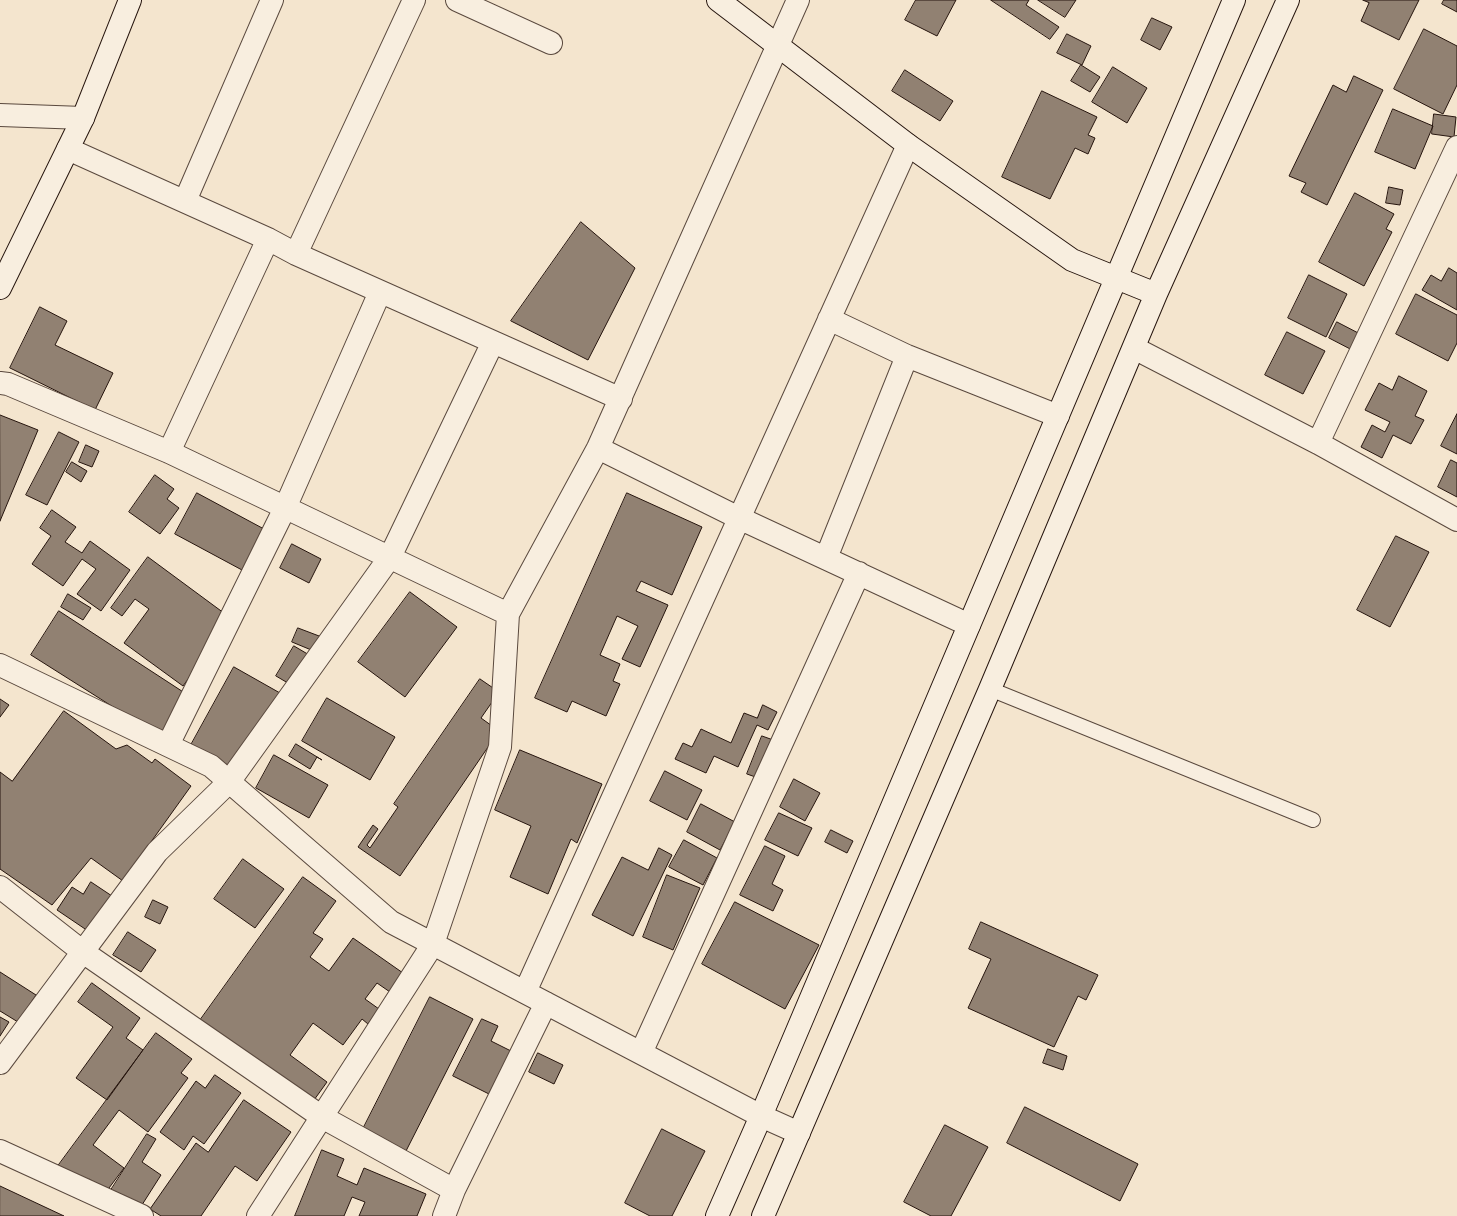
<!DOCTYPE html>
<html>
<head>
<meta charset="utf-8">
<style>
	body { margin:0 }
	canvas { display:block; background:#f4e5ce }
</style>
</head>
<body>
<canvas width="1457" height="1216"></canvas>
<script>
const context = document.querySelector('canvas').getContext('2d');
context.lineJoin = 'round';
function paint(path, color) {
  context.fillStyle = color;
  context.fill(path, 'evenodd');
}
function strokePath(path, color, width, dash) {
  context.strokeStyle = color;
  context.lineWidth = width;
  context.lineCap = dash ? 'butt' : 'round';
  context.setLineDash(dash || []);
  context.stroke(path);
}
const building = new Path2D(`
	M916 0H956L937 36 905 20Z
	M991 0H1029L1026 5 1059 27 1050 39Z
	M1038 0H1076L1065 17Z
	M1363 0H1419L1399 40 1361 21 1369 3Z
	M1444 0H1457V12L1442 4Z
	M1152 18 1172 27 1160 50 1141 40Z
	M1424 29 1457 46V85L1443 114 1394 89Z
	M1067 34 1091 46 1082 65 1057 53Z
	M1081 65 1100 77 1090 92 1071 81Z
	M1113 67 1147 88 1127 123 1092 102Z
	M905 70 953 101 940 121 892 91Z
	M1354 76 1383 90 1327 205 1301 192 1306 183 1289 176 1333 85 1346 92Z
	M1042 91 1097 117 1088 135 1095 138 1088 154 1075 148 1050 199 1002 177Z
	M1393 109 1433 126 1415 169 1375 152Z
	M1434 114 1456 117 1454 137 1432 134Z
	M1389 187 1403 190 1400 205 1386 203Z
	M1355 193 1394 214 1386 229 1392 232 1364 286 1319 262Z
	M581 222 635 268 588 360 511 321Z
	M1449 268 1457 273V310L1422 290 1431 275 1441 281Z
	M1309 275 1347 294 1326 337 1288 318Z
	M1416 294 1457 315V343L1448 361 1396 334Z
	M40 307 67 321 55 345 113 373 95 410 10 368Z
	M1337 322 1364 336 1356 352 1329 338Z
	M1287 332 1325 351 1303 394 1265 375Z
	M1399 376 1427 391 1415 416 1424 420 1411 444 1393 435 1382 458 1361 447 1372 425 1385 432 1390 422 1365 410 1379 383 1392 390Z
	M1457 414V454L1441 446Z
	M0 415 38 430 0 521Z
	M59 432 79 442 47 505 26 495Z
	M86 445 99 451 92 467 79 462Z
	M1451 460 1457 463V497L1438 487Z
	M72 462 87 471 81 482 66 472Z
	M155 475 174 489 167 499 179 508 160 534 129 512Z
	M197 493 264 529 242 570 175 534Z
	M627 493 702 527 672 595 641 581 636 591 668 605 640 667 622 659 638 626 617 616 600 655 620 664 613 681 620 684 606 716 572 701 567 712 535 698Z
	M52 510 76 527 65 542 82 553 90 541 130 570 101 611 77 594 96 569 82 559 63 586 32 564 51 536 40 528Z
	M1396 536 1429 552 1390 627 1357 610Z
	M292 544 321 559 309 583 280 568Z
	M148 557 232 619 183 686 124 643 149 609 135 599 122 616 111 608Z
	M410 592 457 627 405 697 358 662Z
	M68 594 91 608 83 620 61 607Z
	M59 611 194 699 167 741 31 655Z
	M298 628 327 639 321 654 292 642Z
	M294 646 316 659 298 689 276 676Z
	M234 667 280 693 237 770 191 745Z
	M480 679 499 692 481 718 499 731 400 876 358 847 373 825 378 829 367 845 370 848 398 807 394 804Z
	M327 698 395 737 370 780 302 741Z
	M0 699 9 705 0 717Z
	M763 705 777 712 768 730 757 725 738 767 714 756 706 773 675 759 683 743 692 747 701 729 731 743 744 713 757 718Z
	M64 711 116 749 127 745 152 763 155 759 191 786 123 881 91 858 52 905 0 869V772L12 781Z
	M762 736 776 741 761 779 747 774Z
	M296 744 322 760 317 757 310 769 289 756Z
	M520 750 602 784 577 843 571 839 548 894 510 877 531 826 495 810Z
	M274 755 328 785 309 818 256 788Z
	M665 771 702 790 687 820 650 801Z
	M794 779 820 793 805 821 780 807Z
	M701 804 735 822 720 850 687 832Z
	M779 813 812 828 798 856 765 840Z
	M831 830 853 841 847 853 825 842Z
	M684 840 717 858 703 885 669 867Z
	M765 846 785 856 772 884 783 890 773 911 740 895Z
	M659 848 672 855 633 936 592 915 622 857 648 870Z
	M243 859 284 889 255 928 214 899Z
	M667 875 700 888 673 950 643 937Z
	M303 877 336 901 313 933 323 939 310 957 329 971 353 938 403 973 390 992 377 983 365 999 379 1009 368 1024 362 1019 343 1045 313 1023 290 1055 327 1082 309 1107 196 1026Z
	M91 882 115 898 91 933 57 910 72 887 83 894Z
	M153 900 168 907 160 924 145 917Z
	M735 902 819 945 785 1009 702 964Z
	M981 922 1098 975 1086 1000 1078 996 1054 1047 968 1008 991 959 969 949Z
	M128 932 156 950 141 972 113 955Z
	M0 972 36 995 18 1022 0 1011Z
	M92 983 140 1018 126 1038 143 1050 107 1100 76 1078 113 1027 78 1002Z
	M430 997 473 1019 406 1151 363 1129Z
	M0 1017 9 1022 0 1036Z
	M482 1019 498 1026 491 1041 511 1051 489 1094 453 1076Z
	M156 1033 192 1059 181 1073 188 1078 148 1132 119 1110 93 1145 124 1168 106 1192 89 1179 85 1185 58 1166Z
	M1048 1049 1067 1056 1063 1070 1043 1063Z
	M538 1053 563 1065 554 1084 529 1072Z
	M215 1075 241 1093 204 1144 193 1136 184 1150 160 1132 196 1081 205 1088Z
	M244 1100 291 1132 257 1181 235 1166 201 1216H161L150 1209 196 1143 208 1152Z
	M1025 1107 1138 1164 1120 1201 1007 1143Z
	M945 1125 988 1147 951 1216H931L904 1202Z
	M662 1129 705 1151 672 1216H650L625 1203Z
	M147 1134 156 1139 142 1162 161 1175 140 1208 111 1190Z
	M322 1150 344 1159 337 1176 357 1185 364 1168 426 1194 417 1216H359L365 1202 352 1197 344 1216H295Z
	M0 1186 64 1216H0Z`);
paint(building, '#918172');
strokePath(building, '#26150e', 1);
const lane = new Path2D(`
	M990 689 1313 820`);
const street = new Path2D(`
	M457 0 551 43
	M0 115 83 118
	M68 149 268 239 296 254 621 399
	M185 201 272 0
	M296 254 414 0
	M829 319 907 356 1058 416
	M1134 348 1318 443 1457 520
	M0 383 8 384 169 452 508 614
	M1318 443 1457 147
	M598 448 739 518 969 625
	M169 452 268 239
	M826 558 907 356
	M0 665 211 766 391 922 761 1116 799 1133
	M168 745 285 508 380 292
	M0 887 83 952 322 1117 454 1190
	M525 992 908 145
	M641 1053 859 573
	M0 1063 157 852 229 782 390 557 493 342
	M0 1151 142 1216
	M258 1216 433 944 500 747 508 614 598 448 798 0
	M444 1216 454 1190 546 1003`);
const secondary = new Path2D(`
	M718 0 908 145 1072 260 1156 294
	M0 288 83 118 130 0
	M717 1216 761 1116 1234 0
	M763 1216 990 689 1156 294 1288 0`);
strokePath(lane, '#5a493e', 16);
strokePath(street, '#5a493e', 24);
strokePath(secondary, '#26150e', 24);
strokePath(lane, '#f8eedf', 14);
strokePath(street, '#f8eedf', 22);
strokePath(secondary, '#f8eedf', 22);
</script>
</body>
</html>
